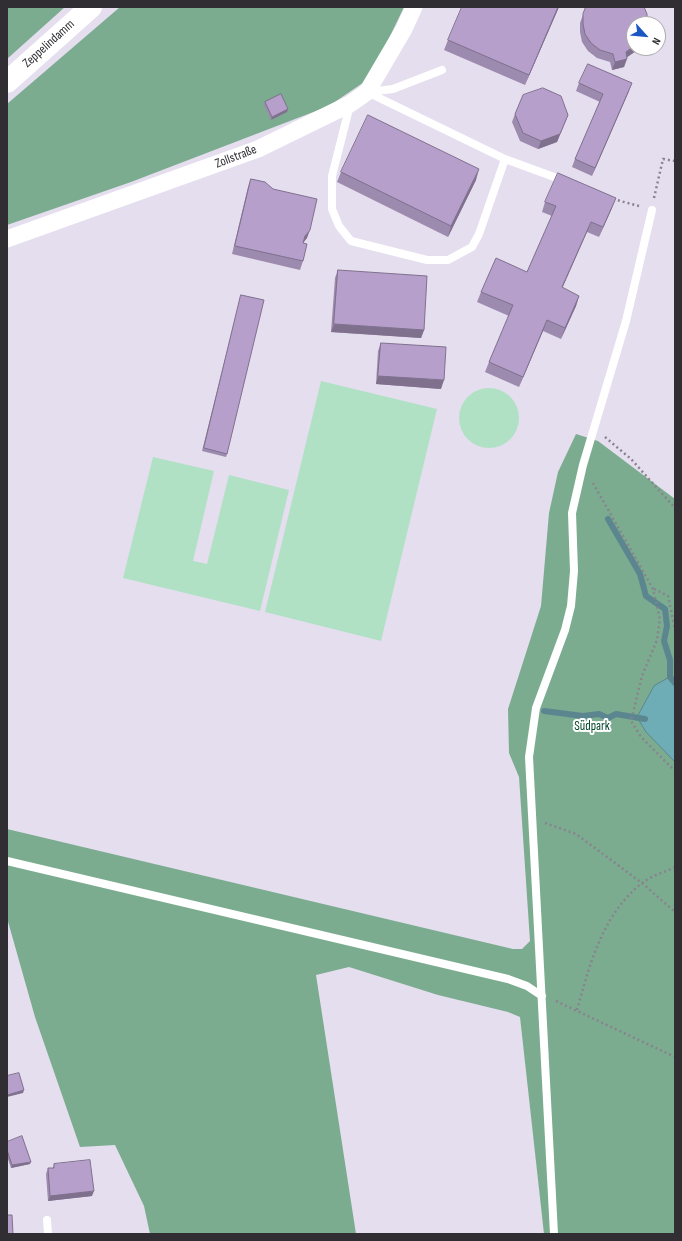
<!DOCTYPE html>
<html>
<head>
<meta charset="utf-8">
<style>
	body { margin:0 }
	#map { position:relative; width:682px; height:1241px; overflow:hidden; background:#e5deee; font-family:"Sofia Sans Condensed",sans-serif }
	canvas { display:block }
	.frame { position:absolute; inset:0; border:8px solid #302e33; pointer-events:none }
	.north { position:absolute; left:626px; top:16px; width:40px; height:40px; box-sizing:border-box; background:#fff; border:1px solid #acabad; border-radius:50%; rotate:117deg; font-size:11px; font-weight:700; line-height:16px; text-align:center; color:#302e33 }
	.north::after { content:''; display:block; margin:auto; width:14px; height:18px; background:#1b57c3; clip-path:polygon(50% 0,100% 100%,50% 72%,0 100%) }
</style>
</head>
<body>
<div id="map">
<canvas width="682" height="1241"></canvas>
<div class="frame"></div>
<div class="north">N</div>
</div>
<script>
const context = document.querySelector('canvas').getContext('2d');
context.lineJoin = 'round';
function paint(path, color) {
  context.fillStyle = color;
  context.fill(path, 'evenodd');
}
function strokePath(path, color, width, dash) {
  context.strokeStyle = color;
  context.lineWidth = width;
  context.lineCap = dash ? 'butt' : 'round';
  context.setLineDash(dash || []);
  context.stroke(path);
}
function label(font, color, halo, rows, align = 'center') {
  context.font = font + ' "Sofia Sans Condensed",sans-serif';
  context.lineWidth = 4;
  context.setLineDash([]);
  context.textBaseline = 'middle';
  context.strokeStyle = halo;
  context.fillStyle = color;
  for (const [text, x, y, turn = 0] of rows) {
    context.save();
    context.translate(x, y);
    context.rotate((+turn || 0) * Math.PI / 180);
    context.textAlign = isNaN(turn) ? turn : align;
    if (halo) context.strokeText(text, 0, 0);
    context.fillText(text, 0, 0);
    context.restore();
  }
}
paint(new Path2D(`
	M321 381 437 409 381 641 265 612Z
	M459 418a30 30 0 1 1 60 0a30 30 0 1 1-60 0Z
	M153 457 214 471 193 561 207 564 229 475 289 490 260 611 123 578Z`), '#b0e1c5');
paint(new Path2D(`
	M7 7H65L7 59Z
	M120 7H404L370 78 329 106 131 182 7 225V104Z
	M576 434 598 441 675 499V1234H544L520 1017 508 1012 438 995 349 967 316 975 356 1234H150L144 1206 115 1145 80 1147 35 1017 7 918V829L513 949H522L530 941 519 777 509 753 508 709 541 606 549 513 558 472Z`), '#7bac90');
const water = new Path2D(`
	M670 677 675 679V762L646 732 637 717 654 686Z`);
paint(water, '#6eacb6');
strokePath(water, '#5b868f', 1);
strokePath(new Path2D(`
	M608 519 640 574 646 596 665 609 667 626 664 641 670 660V677L675 683
	M544 711 583 716 599 714 608 718 616 714 645 719`), '#5b868f', 6);
strokePath(new Path2D(`
	M654 198 663 159 675 161
	M613 199 639 206
	M605 437 631 459 675 508
	M593 483 653 589 660 619 657 640 642 676 631 721 641 737 675 771
	M654 589 668 596 675 629
	M545 823 576 834 642 883 675 912
	M556 1001 675 1057
	M577 1010C590 964 602 915 642 883 651 876 665 872 675 867`), '#88838e', 2.5, [2, 3]);
strokePath(new Path2D(`
	M367 92 505 159 565 181
	M368 92 393 89 442 70
	M350 105 332 176V209L339 226 351 241 427 260H448L472 247 479 234 505 159
	M7 861 508 979 527 986 542 996
	M47 1220 48 1234
	M554 1234 529 757 536 708 565 630 571 606 574 571 572 513 583 465 626 321 652 210`), '#fff', 8);
strokePath(new Path2D(`
	M7 239 258 149 350 104 367 92 404 29 414 7`), '#fff', 17);
strokePath(new Path2D(`
	M7 82 91 7`), '#fff', 22);
paint(new Path2D(`
	M559 7 525 85 444 50 448 40Z
	M586 7 634 48H638L636 51 627 57 624 67 612 70 610 62 597 58 588 51 582 42 580 32V23Z
	M579 83 629 91 592 176 572 167 575 159 600 102 576 91Z
	M265 102 288 109 287 112 271 120 264 105Z
	M515 114 568 115 557 142 538 149 520 141 512 122Z
	M341 172 476 180 448 237 337 182Z
	M251 179 307 238 303 243V261L300 270 232 254 248 187Z
	M545 202 612 208 599 237 587 232 562 288 579 296 576 306 561 339 543 331 519 387 485 372 489 362 509 316 477 302 481 292 527 272 552 216 542 212Z
	M338 270 424 330 421 338 331 332 335 278Z
	M241 295 227 454 226 457 202 451Z
	M381 343 441 389 376 384 378 351Z
	M7 1142 30 1164 11 1168 7 1156Z
	M54 1164 92 1196 48 1201 46 1174 48 1168H53Z`), '#9d8aaf');
paint(new Path2D(`
	M558 7H559L525 85 529 75Z
	M634 46V48H638L636 51 623 60 626 52Z
	M627 59 624 67 612 70 615 62Z
	M632 83 629 91 592 176 595 168Z
	M288 109 287 112 271 120 272 117Z
	M568 115 557 142 538 149 541 141Z
	M479 169 476 180 448 237 451 226Z
	M616 198 612 208 599 237 603 227Z
	M591 222 587 232 558 298 562 287Z
	M310 230 307 238 302 244 305 236Z
	M579 296 576 306 561 339 565 328Z
	M547 320 543 331 519 387 523 377Z
	M334 324 424 330 421 338 331 332Z
	M378 376 444 380 441 389 376 384Z
	M24 1090 23 1093 7 1097V1095Z
	M31 1162 30 1164 11 1168 12 1165Z
	M94 1191 92 1196 48 1201 50 1196Z`), '#7f708e');
const building = new Path2D(`
	M462 7H558L529 75 448 40Z
	M586 7H644L647 14V24H634V46L626 52 627 59 615 62 613 54 600 50 591 43 585 34 583 24V14Z
	M588 64 632 83 595 168 575 159 603 94 579 83Z
	M543 88 561 96 568 115 560 134 541 141 523 133 515 114 523 95Z
	M281 94 288 109 272 117 265 102Z
	M368 115 479 169 451 226 341 172Z
	M558 173 616 198 603 227 591 222 562 287 579 296 565 328 547 320 523 377 489 362 513 305 481 292 496 258 527 272 556 206 545 202Z
	M251 179 265 182 273 189 317 199 310 230 305 236 303 243 307 244 303 261 235 246Z
	M338 270 427 276 424 330 334 324Z
	M241 295 264 300 227 454 204 448Z
	M381 343 446 347 444 380 378 376Z
	M19 1073 24 1090 7 1095V1076Z
	M22 1136 31 1162 12 1165 7 1150V1142Z
	M90 1160 94 1191 50 1196 48 1168H54V1164Z
	M7 1215H12L13 1234H7Z`);
paint(building, '#b6a0cb');
strokePath(building, '#7f708e', 1);
label('13px', '#302e33', '#fff', [
	["Zeppelindamm",49,44,-42],
	["Zollstraße",236,157,-21]
]);
label('13px', '#03452b', '#fff', [
	["Südpark",592,727]
]);
</script>
</body>
</html>
